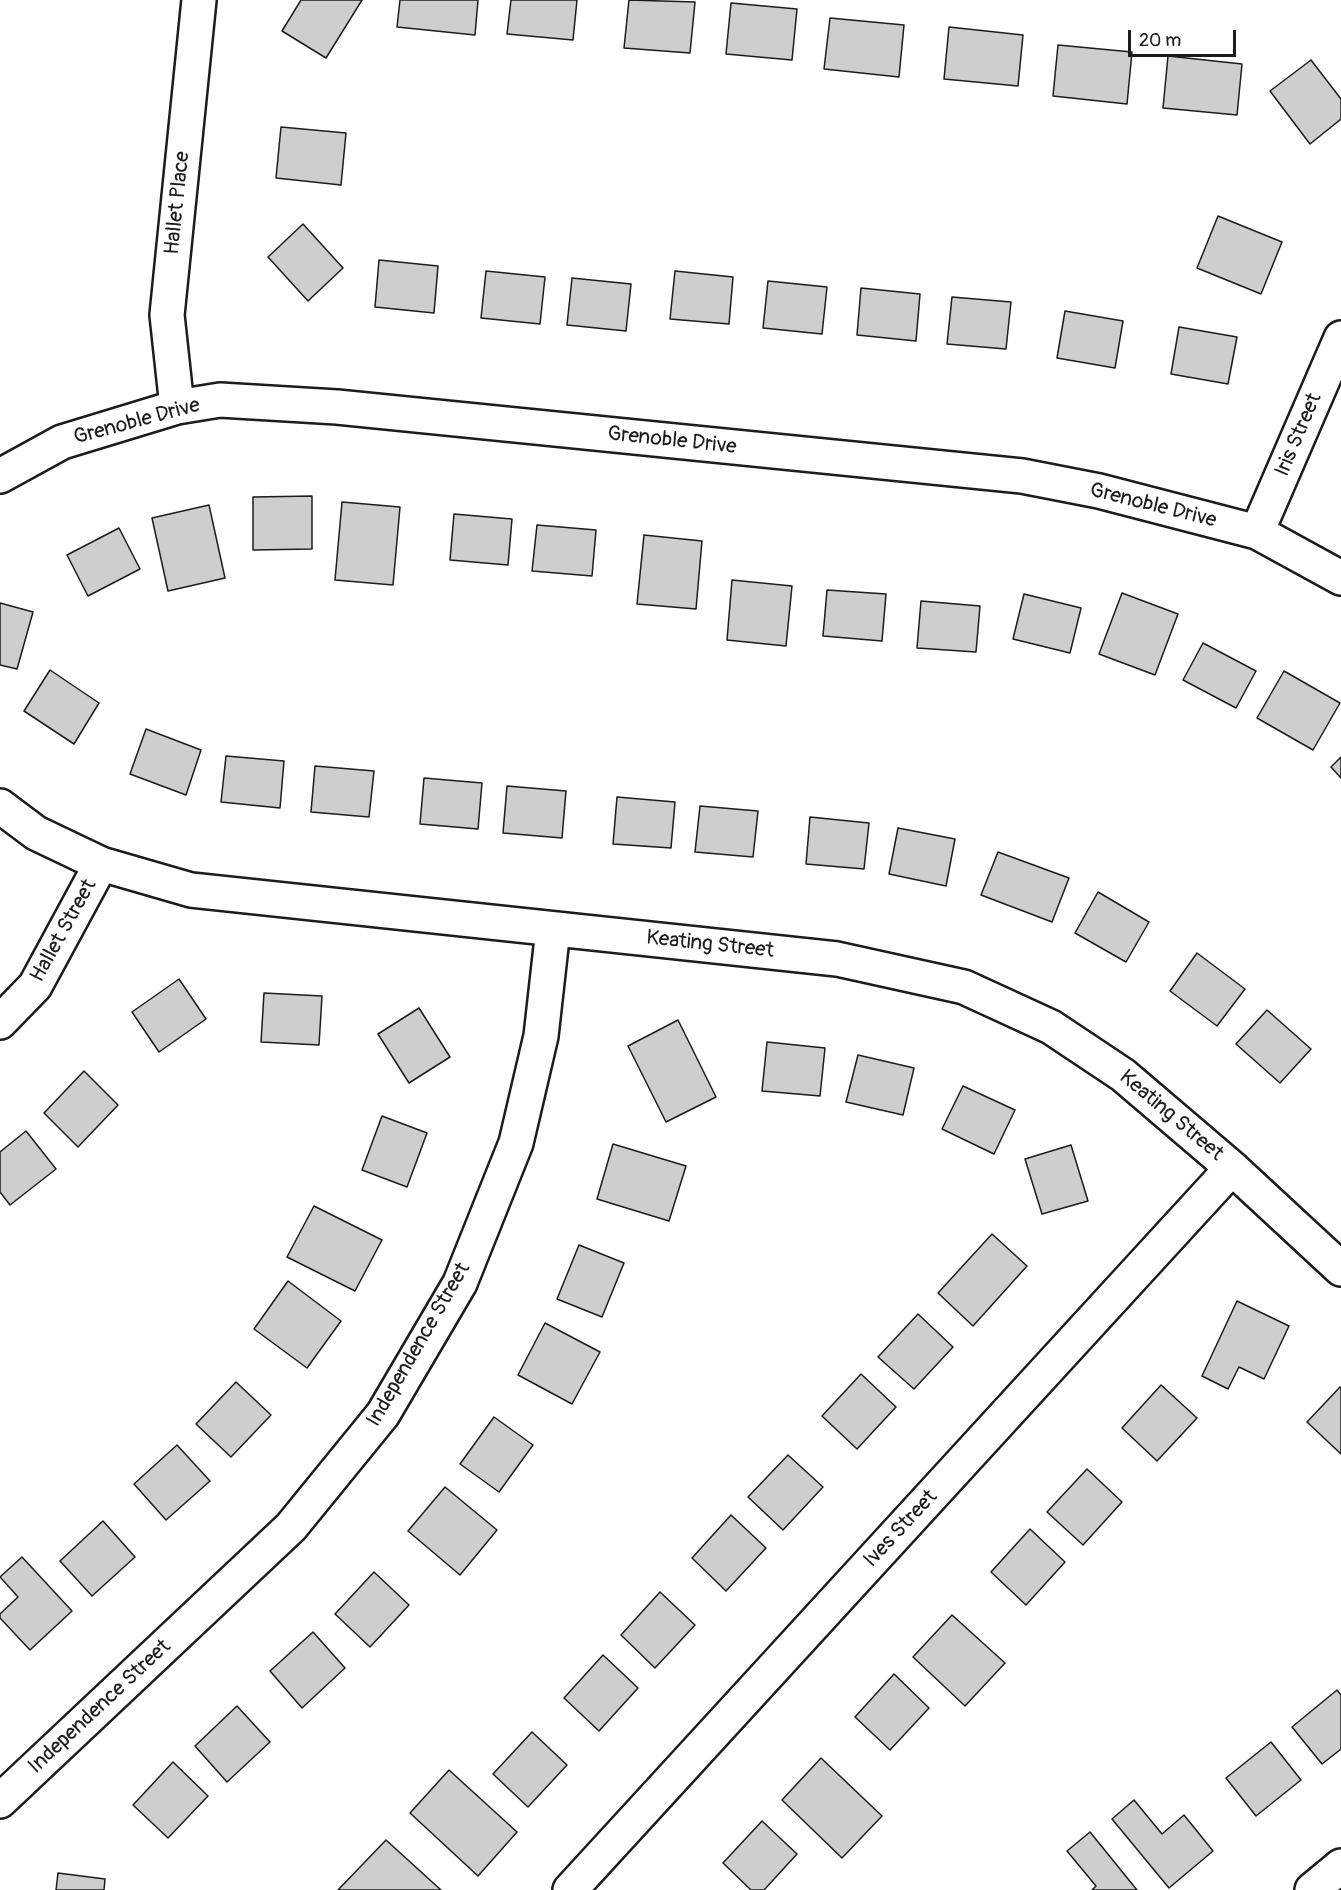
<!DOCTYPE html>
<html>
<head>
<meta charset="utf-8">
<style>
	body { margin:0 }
	#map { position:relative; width:1341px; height:1890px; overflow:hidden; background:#fff; font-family:Pangolin,sans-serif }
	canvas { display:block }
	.scale { position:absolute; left:1128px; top:30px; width:108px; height:27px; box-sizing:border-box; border:3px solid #1c1c1c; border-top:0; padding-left:8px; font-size:18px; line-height:21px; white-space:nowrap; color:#1c1c1c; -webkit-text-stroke:4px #fff; paint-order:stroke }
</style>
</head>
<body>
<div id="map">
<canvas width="1341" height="1890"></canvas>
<div class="scale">20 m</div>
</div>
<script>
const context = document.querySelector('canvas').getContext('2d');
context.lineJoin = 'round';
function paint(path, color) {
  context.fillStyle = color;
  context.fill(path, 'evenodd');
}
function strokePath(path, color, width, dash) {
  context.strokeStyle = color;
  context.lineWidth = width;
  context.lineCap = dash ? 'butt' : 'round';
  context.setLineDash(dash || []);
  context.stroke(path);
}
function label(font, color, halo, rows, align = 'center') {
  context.font = font + ' Pangolin,sans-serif';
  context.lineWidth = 4.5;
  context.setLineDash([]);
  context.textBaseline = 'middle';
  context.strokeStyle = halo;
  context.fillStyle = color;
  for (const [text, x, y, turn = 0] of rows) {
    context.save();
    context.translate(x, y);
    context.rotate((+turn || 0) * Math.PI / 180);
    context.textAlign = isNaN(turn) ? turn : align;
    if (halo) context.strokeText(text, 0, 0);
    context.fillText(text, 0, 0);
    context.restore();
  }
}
const building = new Path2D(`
	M301 0H362L326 58 282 31Z
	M400 0H478L475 35 397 27Z
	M511 0H577L573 40 507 34Z
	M629 0 695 2 690 53 624 48Z
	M731 3 797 9 792 60 726 54Z
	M830 18 904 25 899 77 824 69Z
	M949 27 1023 35 1018 86 944 79Z
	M1058 45 1132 52 1127 104 1053 96Z
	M1168 56 1242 64 1237 115 1163 108Z
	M1311 60 1341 99V119L1310 144 1270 91Z
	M281 127 346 133 341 185 276 178Z
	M1218 216 1282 242 1261 294 1197 268Z
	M303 224 343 268 308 301 268 257Z
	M379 260 438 266 434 313 375 307Z
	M486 271 545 277 540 324 481 318Z
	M675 271 733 277 729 324 670 319Z
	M572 278 631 284 626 331 567 325Z
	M768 281 827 287 822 334 763 328Z
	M861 288 920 294 916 341 857 335Z
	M952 297 1011 302 1006 349 947 344Z
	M1065 311 1123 321 1115 368 1057 358Z
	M1179 327 1237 337 1228 384 1171 374Z
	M312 496V549L253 550V497Z
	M342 502 400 507 393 585 335 580Z
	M209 505 225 578 168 591 152 518Z
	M454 514 512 519 508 565 450 560Z
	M537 525 596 530 592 576 532 571Z
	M119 528 140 569 88 596 67 555Z
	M644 535 702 541 696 609 637 604Z
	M732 580 792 586 786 646 727 640Z
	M827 590 886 594 882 641 823 636Z
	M1122 593 1178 614 1155 675 1099 654Z
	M1024 594 1081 608 1070 653 1013 639Z
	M921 601 980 606 976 652 917 648Z
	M0 603 33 612 17 669 0 665Z
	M1203 643 1256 671 1236 708 1183 680Z
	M50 670 99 703 74 744 24 711Z
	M1284 671 1340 703 1313 750 1257 718Z
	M146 729 201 750 186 795 130 774Z
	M226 756 284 761 280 808 221 802Z
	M1341 757V778L1331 767Z
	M315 766 374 771 369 817 311 812Z
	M424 778 482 783 478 829 420 824Z
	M507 786 566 791 562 838 503 833Z
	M617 797 675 802 671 848 613 844Z
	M700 806 758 811 753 857 695 852Z
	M810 817 869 823 864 869 806 864Z
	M898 828 955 839 946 886 889 874Z
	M998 852 1069 878 1052 922 981 895Z
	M1098 892 1149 922 1126 962 1075 933Z
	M1197 953 1245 989 1217 1026 1170 991Z
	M179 979 206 1019 159 1052 132 1012Z
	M264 993 322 996 319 1045 261 1042Z
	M419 1008 450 1057 409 1083 378 1034Z
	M1267 1010 1311 1049 1280 1083 1236 1044Z
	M678 1020 716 1097 666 1122 628 1046Z
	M767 1042 825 1048 820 1096 762 1091Z
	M858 1055 914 1068 903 1115 846 1102Z
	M84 1071 118 1105 78 1147 44 1113Z
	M963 1086 1015 1110 994 1154 942 1129Z
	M382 1116 427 1133 407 1187 362 1170Z
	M26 1131 56 1169 10 1205 0 1192V1152Z
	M613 1144 686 1166 669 1221 597 1199Z
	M1071 1145 1088 1201 1042 1214 1025 1159Z
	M314 1206 382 1240 355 1291 287 1257Z
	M992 1234 1027 1266 973 1326 938 1293Z
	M579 1245 624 1263 602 1317 557 1299Z
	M288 1281 341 1321 307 1368 254 1329Z
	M1237 1301 1289 1326 1264 1379 1239 1367 1228 1389 1202 1376Z
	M918 1314 953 1347 914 1389 878 1357Z
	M545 1323 600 1352 572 1404 518 1375Z
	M861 1374 896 1407 857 1449 822 1416Z
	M236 1382 271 1415 231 1457 196 1424Z
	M1161 1385 1197 1418 1157 1461 1122 1428Z
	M1340 1387 1341 1388V1454L1307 1422Z
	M494 1417 533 1445 499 1492 460 1464Z
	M177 1445 210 1481 166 1520 134 1484Z
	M788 1455 823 1487 783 1530 748 1497Z
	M1087 1469 1122 1502 1083 1545 1047 1512Z
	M445 1487 497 1530 460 1575 408 1531Z
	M731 1515 766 1548 726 1591 692 1558Z
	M103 1521 135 1557 92 1596 60 1561Z
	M1030 1529 1065 1562 1026 1605 991 1572Z
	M22 1557 72 1611 30 1650 0 1618V1614L18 1597 0 1577Z
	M374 1572 409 1605 370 1647 335 1614Z
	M660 1592 695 1625 655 1668 621 1635Z
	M952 1615 1005 1663 965 1706 913 1657Z
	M313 1632 345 1668 302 1708 270 1671Z
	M603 1655 638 1688 599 1731 564 1698Z
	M894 1674 929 1708 890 1750 855 1717Z
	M1337 1690 1341 1695V1749L1322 1764 1292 1727Z
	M237 1706 270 1742 227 1782 195 1746Z
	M532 1732 567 1765 528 1807 493 1774Z
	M1271 1742 1301 1780 1256 1816 1226 1778Z
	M821 1758 882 1816 842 1858 782 1800Z
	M173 1762 208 1796 168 1838 133 1805Z
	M449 1770 517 1832 478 1876 410 1813Z
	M1134 1800 1162 1834 1184 1815 1213 1851 1169 1888 1112 1819Z
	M762 1821 797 1854 764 1890H751L723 1863Z
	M1090 1832 1137 1890H1092L1096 1886 1067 1851Z
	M386 1840 441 1890H338Z
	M58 1873 105 1879 104 1890H56Z`);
paint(building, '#cecece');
strokePath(building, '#1c1c1c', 1.5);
const street = new Path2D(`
	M177 407 167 315 199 0
	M0 476 62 442 177 407 220 400 337 407 1022 476 1099 491 1257 532 1341 578
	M1257 532 1341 338
	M0 806 36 833 101 864 191 890 837 959 964 987 1051 1027 1123 1075 1232 1168 1341 1269
	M0 1022 35 986 101 864
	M0 1801 291 1527 383 1414 460 1283 516 1143 541 1036 553 929
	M570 1890 1232 1168
	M1312 1890 1341 1866`);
strokePath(street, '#1c1c1c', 38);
strokePath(street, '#fff', 33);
label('21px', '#1c1c1c', '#fff', [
	["Hallet Place",178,203,-84],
	["Grenoble Drive",137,422,-15],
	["Iris Street",1299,435,-67],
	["Grenoble Drive",672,441,6],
	["Grenoble Drive",1153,506,14],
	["Hallet Street",64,931,-61],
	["Keating Street",710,945,6],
	["Keating Street",1171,1116,40],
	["Independence Street",419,1345,-60],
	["Ives Street",901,1529,-47],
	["Independence Street",100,1707,-43]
]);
</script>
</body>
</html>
